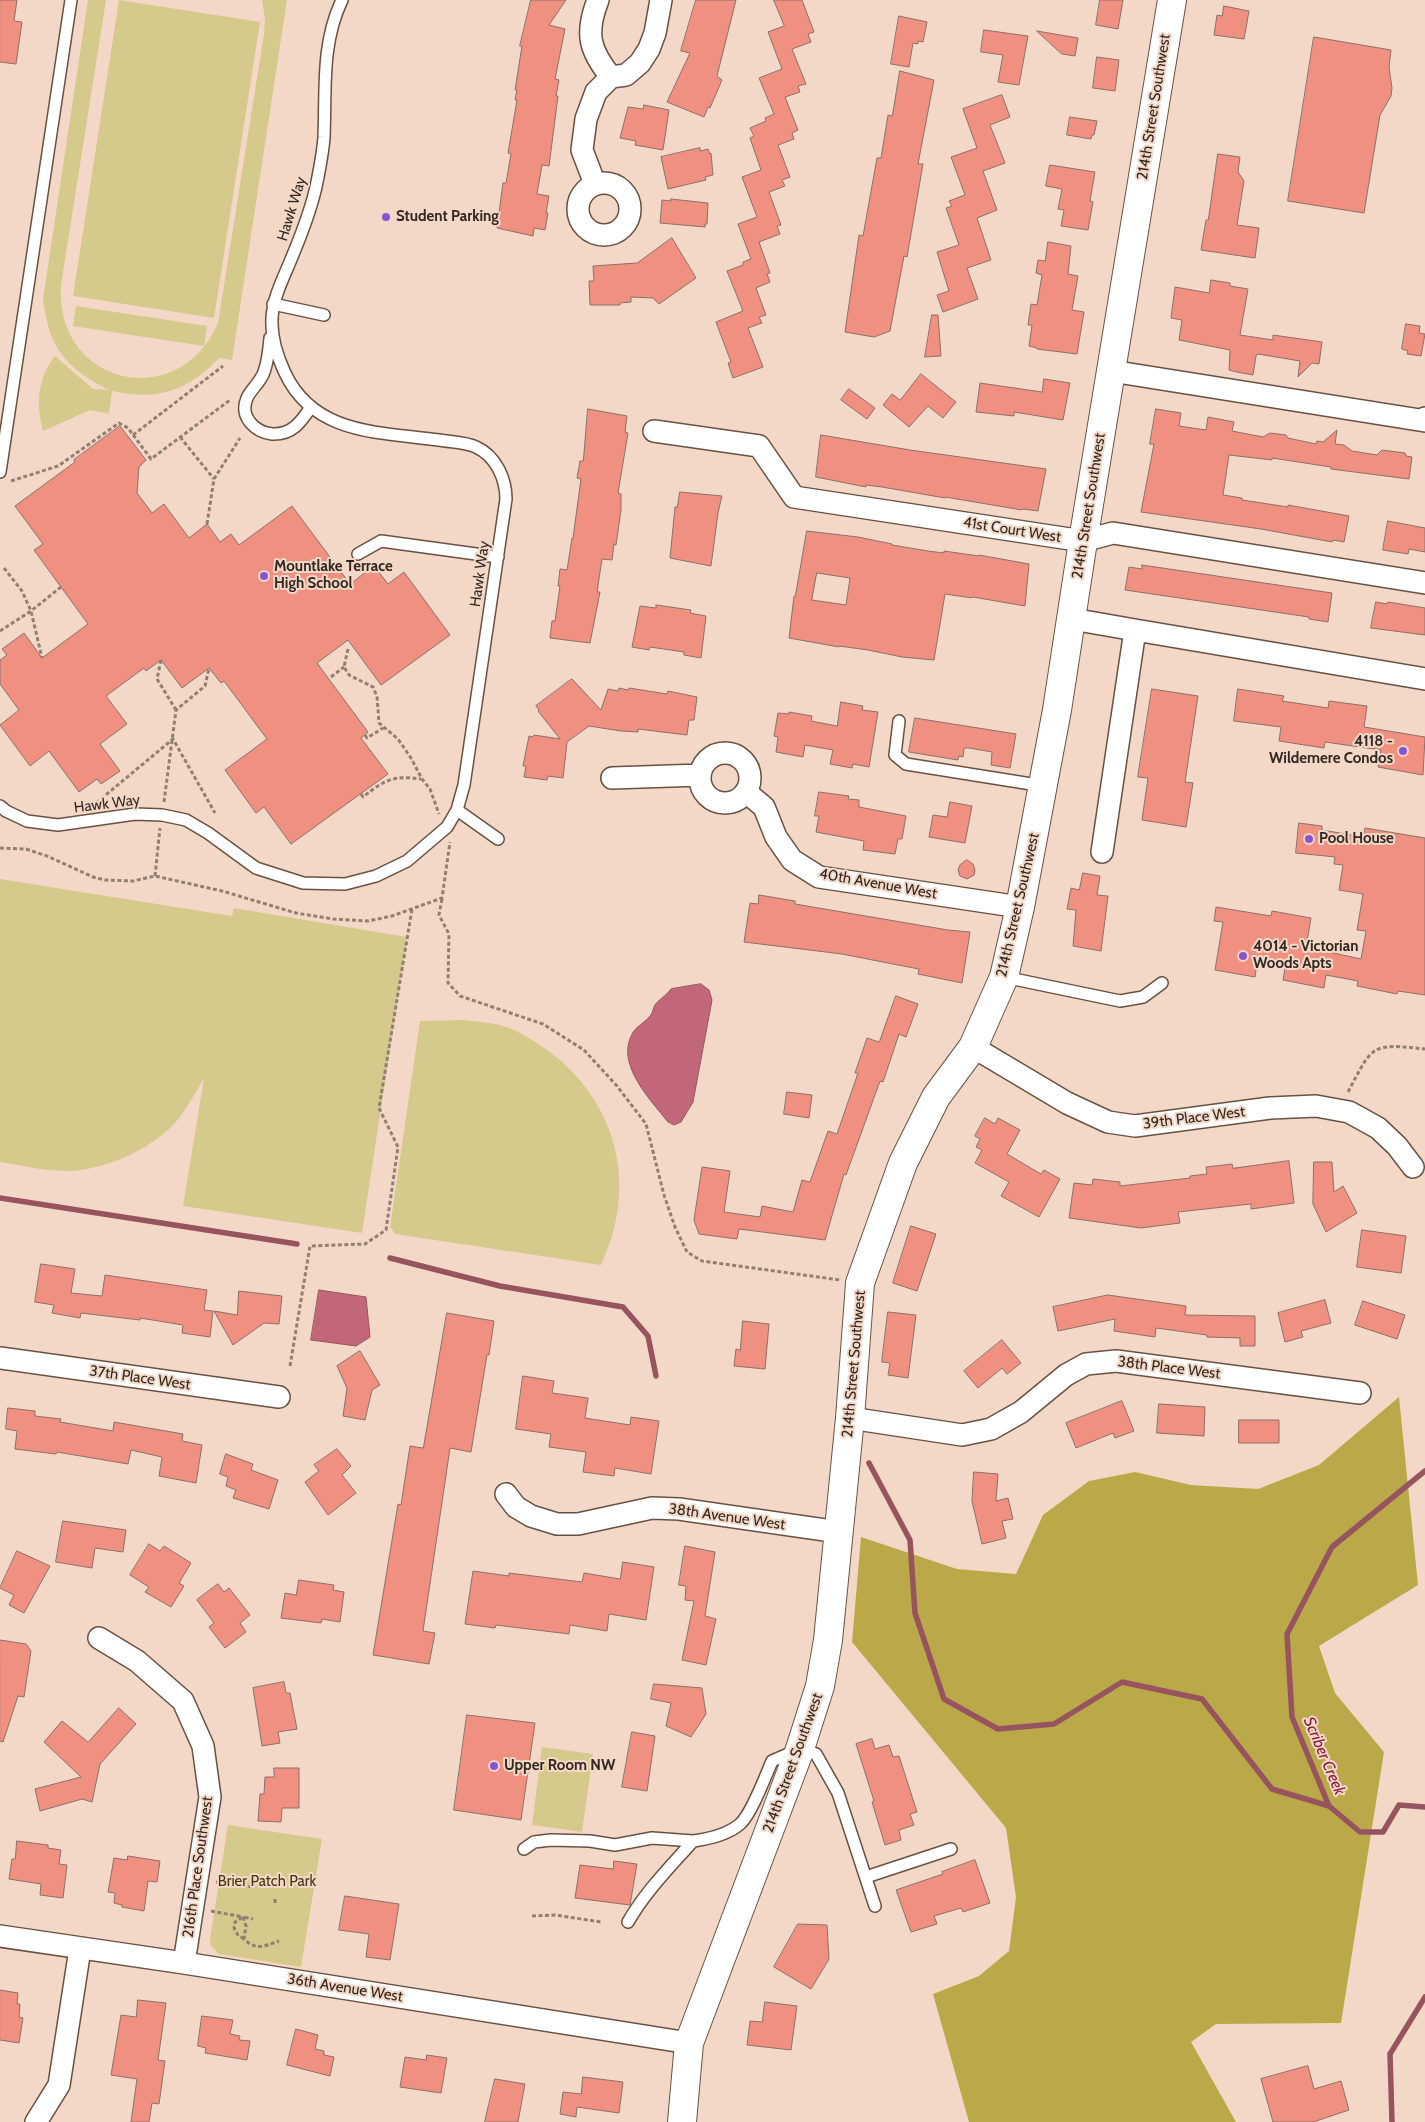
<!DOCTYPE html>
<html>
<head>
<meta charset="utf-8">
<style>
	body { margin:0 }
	canvas { display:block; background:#f4d8c7 }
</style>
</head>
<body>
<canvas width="1425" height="2122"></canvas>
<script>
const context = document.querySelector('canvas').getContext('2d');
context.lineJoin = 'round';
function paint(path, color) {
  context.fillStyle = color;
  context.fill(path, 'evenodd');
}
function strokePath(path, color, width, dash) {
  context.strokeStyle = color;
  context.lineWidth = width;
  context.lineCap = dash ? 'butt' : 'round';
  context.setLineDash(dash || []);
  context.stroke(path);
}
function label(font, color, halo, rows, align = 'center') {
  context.font = font + ' Cabin,sans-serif';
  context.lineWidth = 4;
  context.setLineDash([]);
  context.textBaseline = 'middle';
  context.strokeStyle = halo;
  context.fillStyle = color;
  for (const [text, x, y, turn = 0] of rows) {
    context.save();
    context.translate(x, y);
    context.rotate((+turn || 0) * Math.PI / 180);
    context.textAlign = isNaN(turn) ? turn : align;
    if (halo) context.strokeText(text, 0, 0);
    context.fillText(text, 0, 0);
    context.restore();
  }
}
paint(new Path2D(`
	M88 0H106L61 285C54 384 178 415 218 323L264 34 265 19 262 0H287L232 360 219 358C188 391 157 401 112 391L109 414 90 410 43 431C36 404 37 379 55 356L93 389 109 390C66 368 49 349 43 299Z
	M119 0 260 22 214 318 73 296Z
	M76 306 207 326 204 346 73 326Z
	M0 879 232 916 234 908 407 937 362 1233 183 1206 204 1078C195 1093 187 1109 175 1123 148 1151 107 1169 69 1171 46 1171 23 1166 0 1162Z
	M464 1020C481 1022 501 1023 516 1031 608 1077 645 1172 601 1265L395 1234 390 1227 420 1021Z
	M542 1747 593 1754 582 1832 532 1825Z
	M228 1825 322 1839 301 1967 219 1954 211 1946 210 1939Z`), '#d5ca8b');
paint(new Path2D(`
	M1399 1397 1418 1585 1319 1646 1335 1693 1384 1752 1341 2023 1216 2024 1191 2042 1236 2122H969L933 1994 979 1976 1009 1951 1016 1897 1006 1828 852 1642 861 1537 957 1569 1016 1574 1043 1515 1089 1481 1135 1472 1191 1485 1258 1489 1319 1465Z`), '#bba949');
const water = new Path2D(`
	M701 984 709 990 712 1000 693 1102 681 1122 674 1125 668 1122C650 1099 613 1062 634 1031 638 1025 646 1022 651 1015 653 1012 653 1008 655 1005 657 1001 667 995 671 989Z
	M319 1290 366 1297 370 1337 356 1346 311 1340Z`);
paint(water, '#c2677a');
strokePath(water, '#97545f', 1);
strokePath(new Path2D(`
	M0 1198 297 1244
	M390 1258 500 1286 623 1307 648 1336 656 1376
	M869 1463 910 1540 915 1613 944 1699 998 1729 1054 1724 1122 1682 1202 1699 1272 1789 1329 1806
	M1425 1471 1332 1547 1287 1634 1292 1717 1329 1806 1360 1832H1383L1399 1805 1425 1807
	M1392 2122 1390 2054 1425 1997`), '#97545f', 5.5);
const building = new Path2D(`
	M0 0H17L14 21 22 22 16 64 0 62Z
	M531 0H566L549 25 565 29 555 79 559 80 556 96H558L549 166 542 165 537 194 549 196 546 213H548L545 230 534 228 533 236 497 228 503 183H506L511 154 508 153 517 100H515L517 90H515L522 46H520Z
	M696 0H736L717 76 722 80 710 108 708 107 704 117 667 102 690 53 681 51Z
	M774 0H802L814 32 808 34 811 42 792 49 806 84 798 86 800 92 785 97 798 130 792 133 794 139 778 145 790 177 782 180 785 186 769 192 781 225 777 226 780 234 759 242 770 273 767 274 770 282 756 288 766 315 759 317 762 323 748 328 763 367 733 378 728 363 731 362 716 322 743 311 727 271 743 265V262L751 259 738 224 757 217 742 177 761 170 750 138 754 136 750 128 766 121 765 118 774 114 759 78 782 69 768 32 784 26Z
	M1100 0H1123L1118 29 1096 25Z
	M1224 6 1249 11 1244 39 1214 35 1217 15 1222 16Z
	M899 16 927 22 923 42 918 41V44L913 43 909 67 891 64Z
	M984 30 1028 36 1019 85 998 82 1003 55 981 52Z
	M1037 31 1078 38 1075 56 1062 54Z
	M1314 37 1391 50 1389 67 1392 88 1391 96 1380 115 1364 213 1288 201Z
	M1097 57 1119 60 1115 91 1093 88Z
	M900 71 934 80 918 164H923L907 257 904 256 890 331 874 337 845 332 859 235 863 236 877 158H881L888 115 892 116Z
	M1002 95 1010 117 990 125 1005 163 983 171 997 210 977 218 991 260 967 268 978 299 943 312 937 295 949 291 937 252 959 245 946 208 952 206 949 201 965 195 951 157 977 148 963 109Z
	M644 105 669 110 663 150 635 145 636 141 620 138 628 107 643 109Z
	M1070 117 1097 121 1094 135H1092L1091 139 1067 135Z
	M700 148V151L708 149 710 154 711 153 713 175 705 177 706 180 668 189 661 157Z
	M1218 154 1240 157 1238 172 1244 181 1237 225 1259 228 1255 258 1201 250 1206 220H1208Z
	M1050 165 1095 172 1090 201 1093 202 1088 230 1061 226 1064 210 1058 209 1062 189 1046 186Z
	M671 199 708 203 707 224H705V227L660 223 662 200 671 201Z
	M672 238 696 278 659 304 653 298 631 297V302L620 303V305H590L589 281H594L593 266 637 263Z
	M1048 242 1071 246 1068 274 1078 276 1072 310 1084 312 1077 354 1037 349V348L1029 346 1032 325H1028L1031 304 1037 305 1042 275 1036 273 1038 260 1045 261Z
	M1211 280 1230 283V286L1248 289 1240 335 1273 340V335L1322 342 1319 364 1312 363 1298 377 1300 361 1258 354 1256 356 1253 375 1237 372 1229 370 1230 350 1179 340 1182 320 1171 318 1175 287 1209 293Z
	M932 315H938L941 356 925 357Z
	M1406 324 1420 326 1419 333 1425 334 1421 356 1407 354 1408 351 1402 349Z
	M921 374 956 402 943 418 928 406 909 427 883 405 892 394 900 400Z
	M1044 379 1070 383 1063 420 1014 412V416L976 412 980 383 1042 392Z
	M849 389 875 408 867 419 841 400Z
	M588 409 627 416 625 432 628 433 618 493 621 494V510L616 545 614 544 612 560 602 559 597 592H600L590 643 550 638 552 621H555L560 586H558L560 569 567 570 572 538H573L581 479 577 478 580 461H583Z
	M1156 409 1181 413 1179 426 1206 430 1208 417 1234 422 1232 431 1263 437 1270 433 1286 435 1288 438 1316 444 1317 441 1323 442 1337 430 1335 444 1344 445 1352 451 1377 455 1382 450 1405 453 1406 456 1412 457 1409 479 1331 469V467L1272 458V460L1229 455 1223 495 1242 498V500L1288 507V505L1349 516 1344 542 1333 540 1332 542 1261 529 1141 512 1154 444H1150Z
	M120 426 146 460 139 467 137 493 152 513 164 504 189 538 207 524 220 542 231 534 239 545 292 506 350 584 374 566 388 584 404 572 450 635 381 685 348 640 317 663 368 732 361 738 388 774 291 844 264 807 256 813 225 770 267 739 224 681 221 683 209 668 182 688 161 660 146 671 144 668 106 696 127 724 100 744 120 771 101 784 97 779 79 792 49 751 30 766 0 725 19 710 0 684V660L7 655 2 649 24 633 42 658 88 624 34 550 43 544 15 506 75 462 74 460Z
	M821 435 910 450 1046 469 1038 511 1023 509 1022 510 945 497V498L882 487 866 485V487L816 477Z
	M680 492 722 496 718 513 711 566 670 558 675 507H677Z
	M1388 521 1425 528V552L1409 549 1408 554 1383 550Z
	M807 531 858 537 892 544V545L928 551 944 553V551L979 556V555L1029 564 1025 606 973 597 972 598 945 594 934 660 902 657 868 650 839 646V647L789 638 794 596H795ZM817 573 850 578 846 605 812 600Z
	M1142 565 1332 593 1328 622 1309 619V617L1125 590 1129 567 1142 569Z
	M1376 602 1387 604 1388 602 1425 608V635L1371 628Z
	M656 605 691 610 690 613 706 616 701 658 684 655V652L650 647 649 650 632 647 640 606 656 608Z
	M572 679 601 710 608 689 618 691 619 688 628 690 629 688 667 694 668 691 697 697 694 720H689L687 735 638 729V732L621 731 589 726 567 742 563 778 548 776 547 780 524 777 526 766H523L529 736 533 737 534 735 560 739 538 711 539 710 536 706Z
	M1152 689 1198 696 1185 782 1193 783 1186 827 1142 820 1148 778 1138 777Z
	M1238 689 1284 696 1282 701 1328 708 1329 701 1367 706 1364 727 1425 737 1423 775 1378 767 1381 750 1325 742 1324 748 1279 741 1281 727 1234 721Z
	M841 702 863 706 862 710 878 712 869 767 853 764 852 768 830 764 833 750 805 745 803 757 776 752 778 737 774 736 778 713 789 714V712L812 716 811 721 837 726Z
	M915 718 1016 734 1010 768 991 765 992 752 969 748H964L963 757 959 756 958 760 909 752Z
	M819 792 849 796 848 799 859 800V807L906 816 902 839H898L895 854 863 850 864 841 816 832 819 816H815Z
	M950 802 972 806 965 843 929 837 933 815 947 817Z
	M1299 823 1322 826V830L1363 837 1365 828 1425 838V995L1398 991 1397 994 1357 986 1358 981 1326 975 1324 988 1283 980 1285 968 1257 963 1255 977 1215 970 1223 922 1214 921 1216 907 1271 916 1272 911 1311 918 1306 947 1361 959 1366 931 1357 930 1363 894 1339 890 1343 865 1334 864 1335 857 1296 853Z
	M967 860 973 864 975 870 974 875 967 879 960 876 958 870 960 865Z
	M1083 873 1100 876 1097 895 1108 896 1101 951 1073 946 1076 910 1067 909 1071 888 1079 890Z
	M759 895 795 901V904L948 930 970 932 962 983 918 974 919 969 898 965 842 954 744 942 750 903 758 904Z
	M896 996 918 1004 906 1037 899 1034 883 1082 880 1081 846 1175 844 1174 825 1240 739 1229 737 1239 699 1234 694 1220 702 1167 730 1171 724 1212 760 1217 762 1206 793 1212 802 1180 810 1182 828 1131 837 1134 858 1073H855L867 1038 879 1042Z
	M787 1092 812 1095 809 1118 784 1114Z
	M985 1118 995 1124 998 1118 1020 1130 1007 1154 1041 1174 1044 1170 1060 1179 1039 1217 1001 1196 1009 1182 975 1163 982 1150 976 1147 980 1139 975 1136Z
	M1289 1161 1294 1203 1251 1209V1204L1178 1212 1180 1223 1141 1228 1069 1218 1074 1183 1092 1185 1093 1179 1120 1182V1186L1190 1178V1176L1207 1174 1206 1167 1232 1164 1233 1168Z
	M1314 1162H1332L1334 1192 1343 1186 1357 1213 1326 1232 1313 1204Z
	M911 1226 936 1234 917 1291 893 1283Z
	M1362 1230 1406 1236 1401 1273 1357 1267Z
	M41 1264 75 1269 71 1293 102 1296 105 1275 207 1290 204 1310 213 1311 210 1337 182 1333 183 1325 140 1318V1320L81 1313 80 1318 52 1313 54 1305 35 1302Z
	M239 1291 282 1296 279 1324 264 1323 233 1345 214 1311 237 1315Z
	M1108 1295 1186 1306 1185 1315 1255 1316V1346H1240V1338L1207 1337V1335L1156 1328 1155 1337 1114 1331 1115 1319 1058 1331 1053 1307Z
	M1325 1300 1331 1323 1301 1331 1303 1337 1285 1342 1278 1313Z
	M1363 1301 1405 1315 1397 1339 1355 1325Z
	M888 1312 916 1315 908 1378 888 1375 890 1363 882 1362Z
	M447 1313 494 1321 489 1355H487L471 1452 450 1448 423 1631 435 1633 429 1664 373 1655 398 1504 401 1505 410 1446 423 1448Z
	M743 1321 769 1324 765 1369 734 1366 736 1349 740 1350Z
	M1002 1340 1021 1363 1007 1374 1002 1368 978 1388 964 1371Z
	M360 1351 380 1385 372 1390 365 1420 343 1416 347 1388 337 1366Z
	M523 1376 554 1381 552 1393 588 1398 585 1418 630 1425 631 1417 659 1421 651 1474 615 1468 614 1476 583 1472 586 1452 549 1447 551 1434 516 1429Z
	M1122 1401 1134 1431 1115 1438 1113 1433 1076 1448 1066 1423Z
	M1159 1404 1205 1407 1204 1436 1157 1433Z
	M8 1408 35 1411V1416L61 1419 60 1422 113 1431 114 1422 183 1434 182 1441 202 1445 196 1483 159 1476 162 1457 131 1450 128 1464 57 1452 56 1454 15 1449 17 1431 6 1429Z
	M1239 1420H1279V1443H1239Z
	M337 1449 351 1466 342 1475 356 1493 328 1515 305 1482 319 1471 314 1465Z
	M226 1454 253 1464 251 1470 278 1480 269 1509 233 1498 236 1490 226 1486 228 1477 220 1474Z
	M974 1472 998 1474 996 1501 1008 1498 1013 1519 1002 1521 1006 1538 982 1544 972 1501Z
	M63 1521 126 1530 123 1552 95 1548 92 1568 56 1562Z
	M149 1544 160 1551 164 1546 191 1563 179 1583 184 1586 171 1607 145 1592 149 1587 130 1575Z
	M685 1546 715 1552 705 1616 716 1619 706 1665 682 1660 694 1601 685 1600 686 1586 679 1585Z
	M17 1551 50 1566 24 1613 9 1605 14 1595 0 1588Z
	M623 1562 654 1567 646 1620 609 1614 607 1631 570 1625 569 1634 496 1625 495 1628 465 1624 473 1571 509 1576V1573L582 1582 584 1573 620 1579Z
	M299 1580 334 1585 333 1590 344 1592 340 1622 322 1619 321 1623 281 1618 285 1593 296 1595Z
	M218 1584 224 1592 229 1588 250 1615 240 1623 246 1632 225 1648 209 1627 214 1623 197 1600Z
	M0 1640 26 1644 31 1651 24 1697 18 1696 3 1742 0 1741Z
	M284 1682 286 1693H290L297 1729 278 1732 280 1743 262 1746 253 1688Z
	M654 1684 702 1688 706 1714 691 1737 666 1726 671 1703 651 1699Z
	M119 1708 136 1724 100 1764 92 1802 82 1799 40 1811 35 1789 81 1777 44 1742 62 1721 88 1742Z
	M467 1715 535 1723 521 1820 454 1810Z
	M632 1732 655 1736 647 1791 622 1787Z
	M872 1739 875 1749 889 1745 893 1757 899 1756 917 1812 910 1814 914 1825 899 1830 901 1840 885 1845 872 1802 874 1801 856 1744Z
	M274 1768H299V1808H282L281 1822 258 1821 260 1794H264L265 1777H274Z
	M17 1841 48 1845V1848L61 1850 59 1864 67 1865 63 1898 40 1895 41 1884 9 1879 12 1859H15Z
	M128 1856 160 1861 157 1882 148 1881 144 1911 122 1907V1905L114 1903 115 1893 108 1892 114 1858 127 1860Z
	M975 1860 990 1903 963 1912 961 1908 934 1916 937 1924 911 1932 896 1890 943 1874 942 1872Z
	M614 1861 637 1864 630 1905 575 1898 580 1865 613 1869Z
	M345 1896 399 1904 390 1960 366 1957 369 1934 339 1930Z
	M798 1924 827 1925 829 1959 811 1989 774 1967Z
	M0 1990 18 1993 17 2004H20L19 2017 23 2018 19 2043 0 2040Z
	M138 2000 166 2003 158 2060 165 2061 159 2104 152 2103 149 2122H131L137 2079 111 2075 121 2015 136 2017Z
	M765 2002 797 2006 791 2050 747 2045 750 2021 762 2022Z
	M202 2016 233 2020 230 2034 240 2036 239 2040 250 2041 247 2060 205 2053 206 2048 198 2046Z
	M296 2029 318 2035 315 2049 324 2051V2055L334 2057 330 2076 287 2065Z
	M427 2055 447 2058 441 2093 400 2087 405 2057 426 2060Z
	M1308 2066 1314 2089 1341 2081 1349 2110 1313 2122H1273L1261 2079Z
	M583 2077 623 2082 619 2113 577 2107 576 2117 560 2114 563 2092 581 2094Z
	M495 2079 525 2084 518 2122H485Z`);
paint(building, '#ef9080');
strokePath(building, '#8d6f69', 1);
const lane = new Path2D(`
	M273 304 324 315
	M270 338C269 349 268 361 264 372 260 383 251 389 247 398 239 417 255 432 272 434 292 435 301 422 311 407
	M0 472 71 0
	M358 554 381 541 498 557
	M899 721 895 755 906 764 1044 786
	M0 806 6 811 27 821 58 825 135 814 162 815 186 820 208 833 256 868 303 883 345 884 376 876 407 861 447 827 457 810 464 785 506 499C506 479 496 456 476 447 466 442 450 442 439 440 380 432 314 435 285 373 277 356 271 336 272 318 273 297 284 277 292 257 302 233 312 208 317 182 320 167 323 152 324 137 326 90 321 44 342 0
	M457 810 498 839
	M1004 977 1120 1001 1143 997 1162 983
	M524 1849 534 1842 551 1840 590 1841 615 1845 652 1838 693 1841
	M866 1877 951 1849
	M628 1922C645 1892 670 1867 693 1841 709 1839 727 1835 740 1824 751 1815 766 1775 772 1761L800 1749 816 1754 838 1793 875 1906`);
const street = new Path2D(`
	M598 0C585 33 589 50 611 77
	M578 209a26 26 0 1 1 52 0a26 26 0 1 1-52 0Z
	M595 184 582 150 586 119 596 92 611 77 626 75 640 63 649 49 655 33 661 0
	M1111 371 1425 421V418
	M654 431 759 446 794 497 1083 541 1113 533 1425 583
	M1072 619 1135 630
	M700 778a25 25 0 1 1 50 0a25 25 0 1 1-50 0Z
	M612 778 700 775
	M746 792 764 807 776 837 792 860 819 877 1020 907
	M1102 852 1135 630 1425 679
	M973 1047 1067 1103 1108 1122 1135 1126 1270 1108 1316 1106 1349 1112 1378 1128 1397 1146 1413 1167
	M0 1358 279 1397
	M850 1418 962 1435 991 1429 1021 1412 1066 1375 1086 1364 1116 1361 1360 1393
	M506 1494 516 1507 531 1516 557 1524H578L652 1508 679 1509 839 1532
	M99 1638 137 1661 183 1701 203 1746 210 1797 184 1963
	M0 1936 184 1963 689 2043
	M36 2122 59 2085 80 1949`);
const secondary = new Path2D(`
	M682 2122 689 2043 800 1749 820 1686 828 1640 850 1418 860 1283 903 1163 936 1097 973 1047 1004 977 1020 907 1057 710 1083 541 1172 0`);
strokePath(lane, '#695142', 14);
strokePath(street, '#695142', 24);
strokePath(secondary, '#695142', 30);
strokePath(new Path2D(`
	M133 435 223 366
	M180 437 214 479
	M11 481 58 466 119 423 128 428 151 459 230 400
	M207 524 214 479 240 438
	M4 568 22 591 31 611 42 658
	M0 631 31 611 61 587
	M348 649 344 667 349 675 373 687 377 697 379 723 398 739 411 758 422 779 430 789 439 814
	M161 660 157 679 176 710
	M331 677 344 667
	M365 735 367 738 383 728
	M361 794 363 797C384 780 394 775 421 779
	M164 802 176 710 205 686 209 668
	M96 803 173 739 215 813
	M0 848 26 849 47 856 93 877 105 880 133 881 155 876 222 891 296 913 333 919 368 921 392 916 442 898 450 842
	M155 876 160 828
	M442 899 439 915 449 934 448 983 460 996 543 1024 584 1050 617 1086 646 1124 664 1195 675 1227 687 1252 702 1261 840 1280
	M1348 1092C1373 1045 1370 1043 1425 1049
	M290 1366 310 1246 365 1244 386 1230 398 1147 379 1108 412 909
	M216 1882 253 1887
	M275 1903V1897
	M211 1911 243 1917 246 1926 244 1939C256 1951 265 1946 279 1941
	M532 1916 555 1915 601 1922
	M244 1939 238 1935 234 1928 235 1922 243 1917 253 1919`), '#927f73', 3, [4, 2.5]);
strokePath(lane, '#fff', 11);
strokePath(street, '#fff', 21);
strokePath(secondary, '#fff', 28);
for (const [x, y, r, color] of [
	[386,217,5,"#8655cd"],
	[264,576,5,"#8655cd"],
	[1403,751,5,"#8655cd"],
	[1309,839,5,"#8655cd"],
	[1243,956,5,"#8655cd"],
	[494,1766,5,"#8655cd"]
]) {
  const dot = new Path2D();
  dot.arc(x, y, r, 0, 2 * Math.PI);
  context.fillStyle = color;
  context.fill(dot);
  strokePath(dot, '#f4d8c7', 2);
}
label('15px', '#322821', '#f4d8c7', [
	["214th Street Southwest",1154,107,-81],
	["Hawk Way",292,209,-73],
	["214th Street Southwest",1089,506,-81],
	["41st Court West",1012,530,9],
	["Hawk Way",480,574,-82],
	["Hawk Way",107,804,-7],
	["40th Avenue West",878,884,10],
	["214th Street Southwest",1018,905,-77],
	["39th Place West",1194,1118,-7],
	["214th Street Southwest",854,1364,-85],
	["38th Place West",1169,1368,7],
	["37th Place West",140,1378,8],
	["38th Avenue West",727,1517,8],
	["214th Street Southwest",793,1763,-70],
	["216th Place Southwest",198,1867,-82],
	["36th Avenue West",345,1988,9]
]);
label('bold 15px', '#322821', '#f4d8c7', [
	["Student Parking",396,217],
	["Mountlake Terrace",274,567],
	["High School",274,584],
	["4118 -",1393,742,"right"],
	["Wildemere Condos",1393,759,"right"],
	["Pool House",1319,839],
	["4014 - Victorian",1253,947],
	["Woods Apts",1253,964],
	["Upper Room NW",504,1766]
], 'left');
label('15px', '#40380f', '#f4d8c7', [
	["Brier Patch Park",267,1882]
]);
label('italic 16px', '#8c1c40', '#f4d8c7', [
	["Scriber Creek",1324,1756,67]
]);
</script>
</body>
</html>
